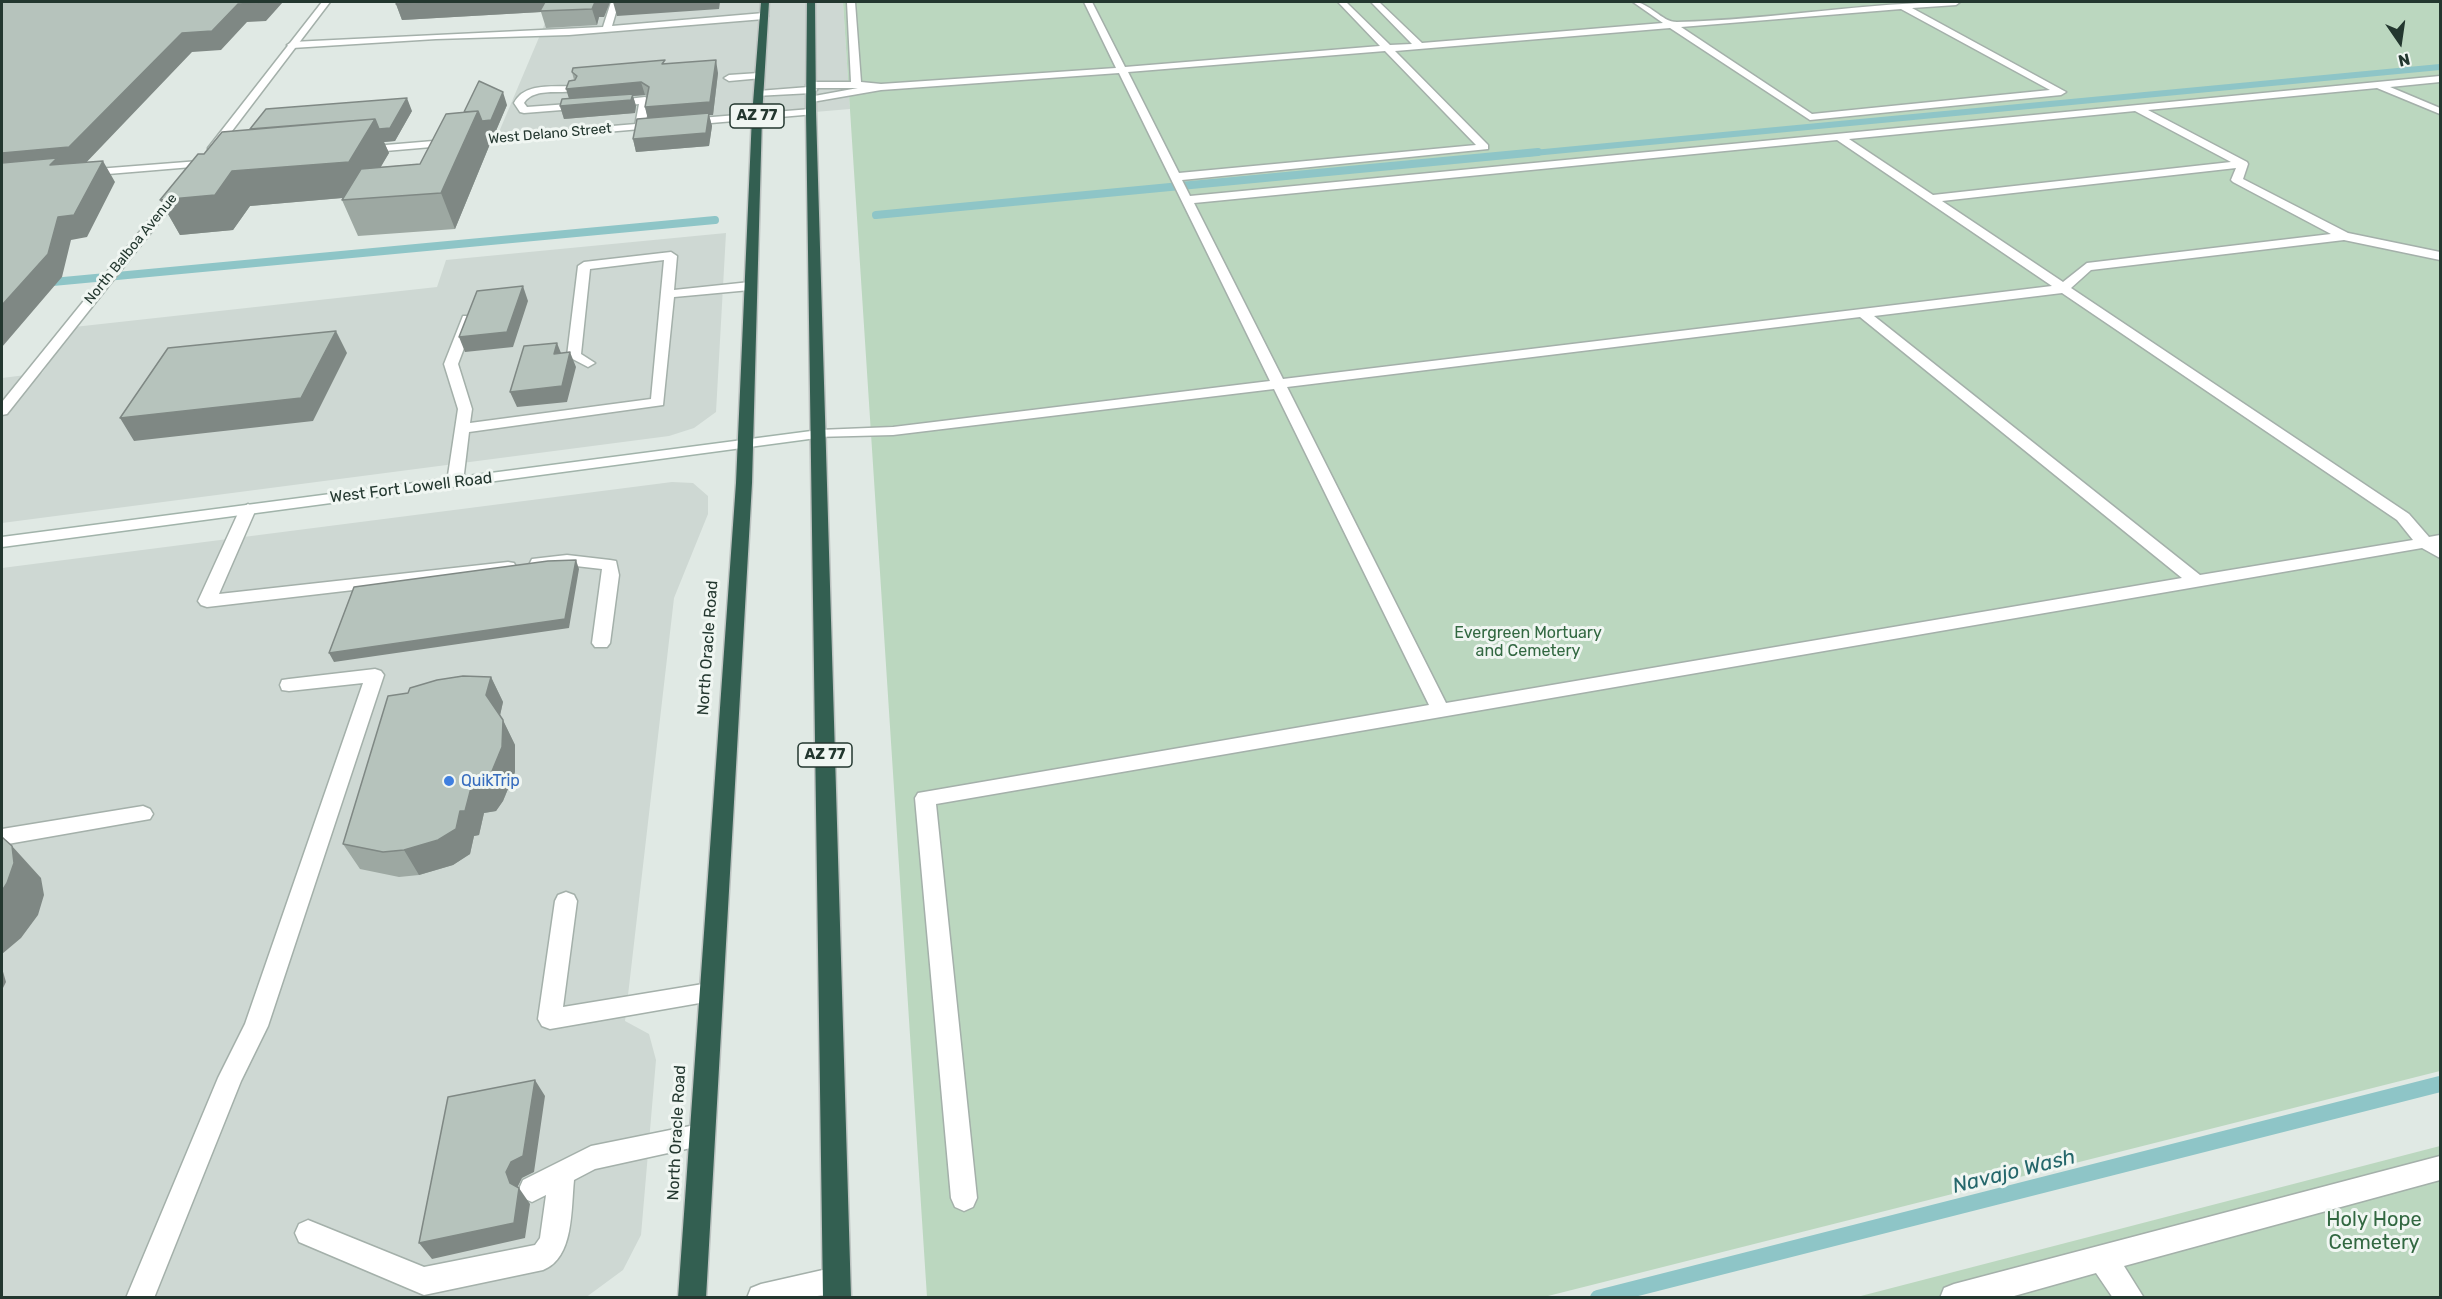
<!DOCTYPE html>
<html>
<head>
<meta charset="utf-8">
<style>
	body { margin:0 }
	#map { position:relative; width:2442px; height:1299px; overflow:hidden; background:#e0e9e4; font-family:Rubik,sans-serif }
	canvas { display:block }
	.frame { position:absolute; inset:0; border:3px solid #23372f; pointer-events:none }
	.north { position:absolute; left:2370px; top:12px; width:60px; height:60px; -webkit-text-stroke:4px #f0f6f2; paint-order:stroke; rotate:167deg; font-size:16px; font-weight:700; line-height:24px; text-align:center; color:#23372f }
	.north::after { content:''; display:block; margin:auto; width:21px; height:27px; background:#23372f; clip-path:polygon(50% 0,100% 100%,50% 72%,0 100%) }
</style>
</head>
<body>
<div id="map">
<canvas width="2442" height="1299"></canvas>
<div class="frame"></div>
<div class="north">N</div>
</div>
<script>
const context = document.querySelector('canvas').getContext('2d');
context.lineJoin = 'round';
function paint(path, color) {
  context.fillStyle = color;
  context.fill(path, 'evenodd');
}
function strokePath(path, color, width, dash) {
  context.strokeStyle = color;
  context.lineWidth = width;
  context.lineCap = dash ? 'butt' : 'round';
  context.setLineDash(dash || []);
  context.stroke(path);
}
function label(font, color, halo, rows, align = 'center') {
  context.font = font + ' Rubik,sans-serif';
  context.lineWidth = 6;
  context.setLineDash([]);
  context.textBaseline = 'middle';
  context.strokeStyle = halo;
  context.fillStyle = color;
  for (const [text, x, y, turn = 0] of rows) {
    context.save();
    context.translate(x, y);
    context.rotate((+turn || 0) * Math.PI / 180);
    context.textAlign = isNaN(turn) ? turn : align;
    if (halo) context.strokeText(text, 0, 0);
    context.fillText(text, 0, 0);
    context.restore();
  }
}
paint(new Path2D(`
	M554 2H843L850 109 496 139Z
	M726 233 716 412 694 428 669 436 2 523V378L42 373 74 327 437 287 446 260Z
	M672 482 693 483 708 496V514L674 598 625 1021 649 1034 656 1060 641 1235 623 1270 585 1298 2 1297V568Z`), '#ced8d3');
paint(new Path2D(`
	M843 2H2440V1071L1544 1297H927Z
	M2440 1146V1297H1857Z`), '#bbd7bf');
strokePath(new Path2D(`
	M1523 154 2440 67`), '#8ec5c7', 6);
strokePath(new Path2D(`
	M876 215 1538 152
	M42 283 715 220`), '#8ec5c7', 8);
strokePath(new Path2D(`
	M1598 1298 2440 1084`), '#8ec5c7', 16);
const lane = new Path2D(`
	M611 2H619L612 26 764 13 768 16 764 19 569 35 436 39 292 48 287 45 292 42 603 27Z
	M847 2H855L861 82 881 84 1116 68 1084 2H1092L1125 67 1380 46 1338 2H1346L1390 45 1412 44 1371 2H1379L1422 43 1663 23 1633 2C1650 2 1661 22 1677 22 1772 20 1866 2 1960 2L1956 5 1912 8 2066 92 2061 95 1810 120 1670 28 1395 51 1488 145V149L1182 180 1190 196 2440 76V82L2390 87 2440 108V114L2377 88 2148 110 2247 162 2248 164 2243 179 2348 233 2440 252V260L2344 240 2091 270 2071 288 2409 514 2429 537 2440 535V558L2422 548 936 804 977 1198 973 1207 964 1211 955 1207 951 1198 915 798 918 793 1429 705 1274 389 893 435 814 437 812 434 819 430 893 427 1270 381 1119 73 881 90 812 102 807 99 809 97 858 88H815L817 90 812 93 755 96V92L758 91 809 87 806 85 811 82H851ZM1901 9 2050 90 1812 114 1681 27ZM1385 51 1476 145 1179 173 1128 72ZM2135 111 2231 162 1933 195 1849 139ZM1837 140 2052 286 1283 379 1194 203ZM2236 168 2231 180 2233 182 2331 234 2087 263 2063 282 1942 201ZM2062 293 2397 520 2413 540 2200 575 1874 316ZM1860 317 2182 578 1446 703 1287 387Z
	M759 73 764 76 762 78 729 81 724 78 729 75Z
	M574 86 579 89 577 91C562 94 533 87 524 103L527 107 583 103 588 106 587 108 524 113 520 112 514 103C524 82 554 87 574 86Z
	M645 97 650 100 645 126 640 129 635 126 639 104 610 107 605 104 610 101Z
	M671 252 677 256 674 290 750 282 756 286 750 290 674 297 663 405 469 432 463 482 455 487 450 485 447 482 458 409 444 364 463 316H473L475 319 458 364 472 409 470 423 651 399 664 260 590 269 581 354 595 363 588 367 567 356 578 266 584 262Z
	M248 504 256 509 219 594 508 562 514 563 516 567 514 571 508 572 207 607 201 605 198 601 240 509Z
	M567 555 610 560 616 561 619 575 610 643 607 647H595L592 643 602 569 567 565 532 567 530 563 532 559Z
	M375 669 381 671 384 675 268 1026 241 1081 154 1298H126L218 1078 245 1024 363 683 289 691 282 690 280 685 282 680 289 679Z
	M143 806 150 809 153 814 150 819 2 845V829Z
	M566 892 574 895 577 901 563 1007 709 983 717 986 721 993 717 1000 550 1029 542 1026 538 1019 555 901 558 895Z
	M700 1124 709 1128 713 1136 709 1144 595 1169 574 1180C571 1209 574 1258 543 1270L424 1295 299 1242 295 1233 299 1224 308 1220 424 1267 535 1245 540 1238 546 1195 532 1202 523 1198 519 1189 523 1180 591 1146Z
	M2440 1156V1180L2124 1266 2144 1298H2113L2096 1273 2007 1298H1940L1944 1288 1954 1284Z`);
const street = new Path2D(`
	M322 2H330L216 152H208V148Z
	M811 109 815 110V114L688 125 683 122 688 119Z
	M660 122 665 125 664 127 362 153 357 150 362 147Z
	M212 160 217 163 216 165 84 176 79 173 84 170Z
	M179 187 185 190 183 192 7 414 2 415V402L175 188Z
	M836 1267 846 1271 850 1281 846 1291C816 1299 779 1298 747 1298L751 1288 761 1284Z`);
const secondary = new Path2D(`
	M819 430 826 434 824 437 2 547V537Z`);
const highway = new Path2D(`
	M761 2H769L762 116 752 483 706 1298H678L736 483 752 116Z
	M807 2H815L816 112 851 1298H823L806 112Z`);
strokePath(lane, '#a4b0aa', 3);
strokePath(street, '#a4b0aa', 3);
strokePath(secondary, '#a1b3aa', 3);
strokePath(highway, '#bdc3c1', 3);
paint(lane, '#fff');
paint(street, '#fff');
paint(secondary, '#fff');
paint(highway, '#335f51');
paint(new Path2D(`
	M397 2H610L604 17H599L597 25 546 28 541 12 402 20 396 4Z
	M666 64 718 73 713 115H709L712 126 709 146 636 152 633 139 648 118 645 107 647 96 645 95 633 96 636 106 635 113 564 119 560 106 569 99 574 80 572 72Z
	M507 105 495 133 487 134 490 144 455 229 358 236 342 200 343 198 250 206 233 230 180 235 160 200 204 154 412 111 395 141 384 142 389 153 380 167 420 164 464 112Z
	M491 677 503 702 500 715 515 745V772L503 801 496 811 484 813 479 835 474 836 470 854 453 865 419 875 399 877 360 869 343 844 408 693Z`), '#9da8a2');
paint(new Path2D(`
	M259 2H283L266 21 247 22 221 50 192 52 81 168 2 175V153L182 33 238 4Z
	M437 2H550L541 12 402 20 396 4Z
	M595 2H610L604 17H599L597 25 592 9Z
	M613 2H720L719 9 617 16Z
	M716 60 718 73 713 115H709L712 126 709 146 636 152 633 139 648 120 645 107Z
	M641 82 645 95 633 96 636 106 635 113 564 119 560 106 570 102 566 89Z
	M503 92 507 105 495 133 487 134 490 144 455 229 441 193 478 111Z
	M407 98 412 111 395 141 384 142 389 153 364 196 250 206 233 230 180 235 160 200 232 171Z
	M103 161 115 182 87 237 71 240 62 277 2 347V305L58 217Z
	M523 286 528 301 513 347 465 352 459 337Z
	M336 331 347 353 313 421 134 441 120 418Z
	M557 343 563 358 554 354Z
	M570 352 576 367 567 402 517 407 510 392Z
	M576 560 579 569 569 628 334 662 329 653Z
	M491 677 503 702 499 720 486 695Z
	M503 720 515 745V772L503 801 496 811 484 813 479 835 474 836 470 854 453 865 419 875 404 850 460 811Z
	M12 846 41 878 44 895 38 915 21 938 2 954V891Z
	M2 968 6 982 2 990Z
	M535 1080 545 1096 534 1172 522 1178 517 1188H519L530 1204 525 1238 432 1259 419 1243 510 1183 506 1172Z`), '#7f8884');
const building = new Path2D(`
	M2 2H259L258 3 238 4 212 31 182 33 69 147 2 153Z
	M397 2H437L396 4Z
	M545 2H595L592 9 540 11Z
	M665 60 662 64 716 60 710 102 645 107 649 87 641 82 566 89 569 81 575 80 577 76 572 72 573 68Z
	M479 81 503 92 491 120 482 121 478 111 464 112Z
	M633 94 631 100 560 106 562 99Z
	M407 98 390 128 379 129 375 119 250 129 266 109Z
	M478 111 441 193 342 200 361 169 420 164 446 114Z
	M709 113 706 133 633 139 637 119Z
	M375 119 349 162 232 171 215 195 160 200 198 154H204L222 132Z
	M57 158 50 165 103 161 74 215 58 217 48 254 2 305V163Z
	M523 286 507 332 459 337 477 291Z
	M336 331 301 398 120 418 168 348Z
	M557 343 554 354 570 352 562 386 510 392 524 346Z
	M576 560 565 619 329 653 354 587 548 561Z
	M463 676 491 677 486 695 503 720 502 747 490 776 482 786 471 788 465 811H460L456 829 438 840 404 850 383 852 343 844 388 696 408 693 410 688 437 680Z
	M2 837 12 846 14 863 7 883 2 891Z
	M535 1080 523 1156 511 1162 506 1172 510 1183 519 1188 514 1223 419 1243 448 1097Z`);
paint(building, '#b6c3bc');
strokePath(building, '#7f8884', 1.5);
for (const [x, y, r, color] of [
	[449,781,6,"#3f7fe0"]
]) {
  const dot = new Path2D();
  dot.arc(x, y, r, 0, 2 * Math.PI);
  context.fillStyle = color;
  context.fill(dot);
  strokePath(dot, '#f0f6f2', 2);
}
label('14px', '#23372f', '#f0f6f2', [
	["West Delano Street",550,134,-5],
	["North Balboa Avenue",131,249,-51]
]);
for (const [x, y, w] of [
	[757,116,54],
	[825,755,54]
]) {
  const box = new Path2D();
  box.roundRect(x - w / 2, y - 12, w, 24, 4.5);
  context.fillStyle = '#f0f6f2';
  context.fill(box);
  strokePath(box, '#23372f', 1.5);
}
label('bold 15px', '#23372f', null, [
	["AZ 77",757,116],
	["AZ 77",825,755]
]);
label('16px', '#23372f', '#f0f6f2', [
	["West Fort Lowell Road",411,488,-7],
	["North Oracle Road",708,648,-86],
	["North Oracle Road",677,1133,-87]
]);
label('16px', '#326841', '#f0f6f2', [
	["Evergreen Mortuary",1528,633],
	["and Cemetery",1528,651]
]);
label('16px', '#366cbe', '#f0f6f2', [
	["QuikTrip",461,781]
], 'left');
label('20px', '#326841', '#f0f6f2', [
	["Holy Hope",2374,1220],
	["Cemetery",2374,1243]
]);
label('italic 21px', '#25676b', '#f0f6f2', [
	["Navajo Wash",2014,1172,-14]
]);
</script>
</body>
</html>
